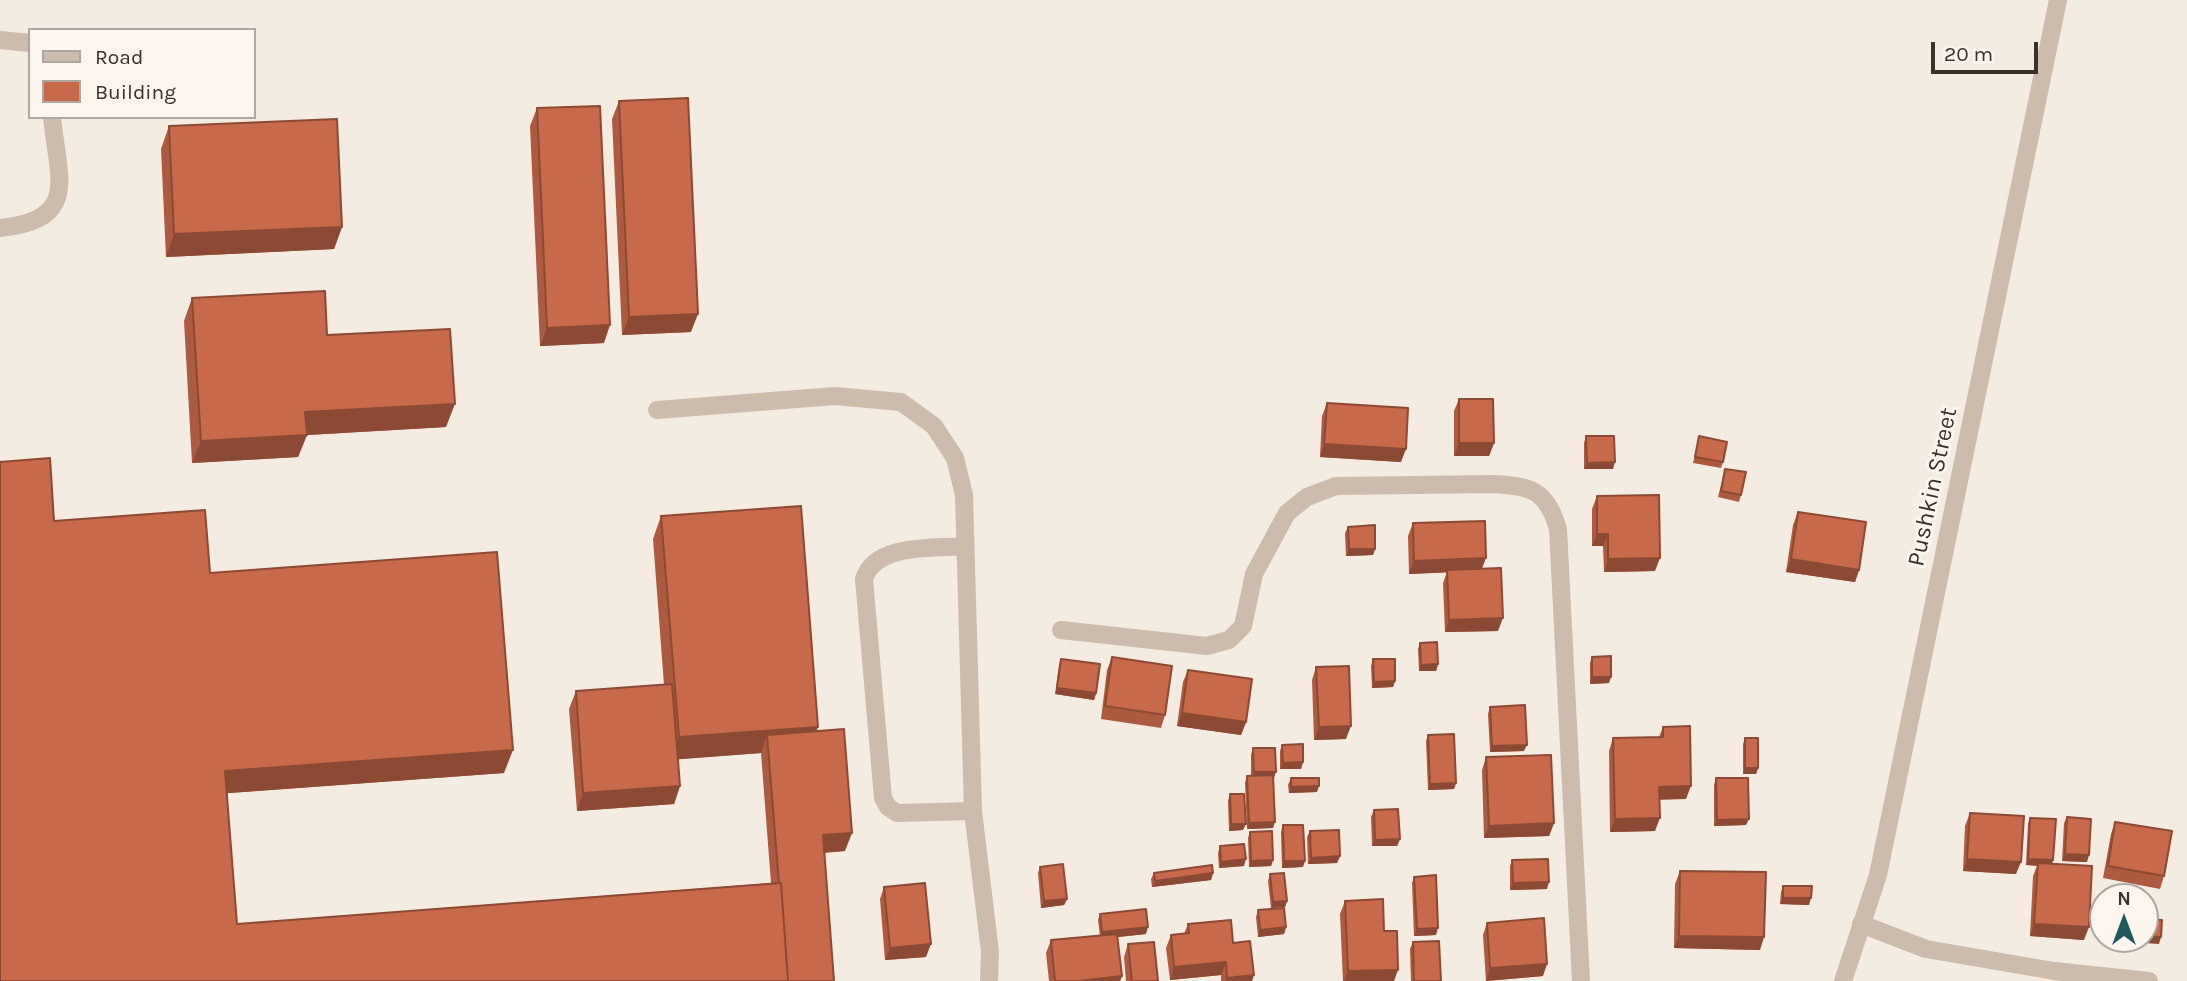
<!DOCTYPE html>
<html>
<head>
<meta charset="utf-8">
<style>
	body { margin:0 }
	#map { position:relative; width:2187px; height:981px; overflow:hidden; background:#f4ebe1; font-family:Karla,sans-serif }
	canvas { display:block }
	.legend { position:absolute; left:28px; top:28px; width:228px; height:91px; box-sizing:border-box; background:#fbf5ee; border:2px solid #aea6a0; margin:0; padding:9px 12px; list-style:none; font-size:21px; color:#3b302b }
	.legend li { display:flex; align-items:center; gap:14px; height:35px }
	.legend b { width:35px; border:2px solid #aea6a0 }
	.north { position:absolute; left:2089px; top:883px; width:70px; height:70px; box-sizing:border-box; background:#fbf5ee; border:2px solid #aea6a0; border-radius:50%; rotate:0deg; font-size:19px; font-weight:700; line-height:28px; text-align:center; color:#3b302b }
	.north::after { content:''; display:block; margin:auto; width:24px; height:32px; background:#1f5a5e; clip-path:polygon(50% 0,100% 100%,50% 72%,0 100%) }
	.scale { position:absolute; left:1931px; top:42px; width:107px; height:32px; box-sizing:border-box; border:4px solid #3b302b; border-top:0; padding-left:9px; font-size:21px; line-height:24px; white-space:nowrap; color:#3b302b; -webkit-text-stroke:5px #fbf5ee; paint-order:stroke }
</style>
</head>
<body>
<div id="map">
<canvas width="2187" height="981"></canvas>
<ul class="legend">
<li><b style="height:9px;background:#cdbbac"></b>Road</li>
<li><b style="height:19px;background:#c8694b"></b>Building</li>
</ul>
<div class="north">N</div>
<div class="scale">20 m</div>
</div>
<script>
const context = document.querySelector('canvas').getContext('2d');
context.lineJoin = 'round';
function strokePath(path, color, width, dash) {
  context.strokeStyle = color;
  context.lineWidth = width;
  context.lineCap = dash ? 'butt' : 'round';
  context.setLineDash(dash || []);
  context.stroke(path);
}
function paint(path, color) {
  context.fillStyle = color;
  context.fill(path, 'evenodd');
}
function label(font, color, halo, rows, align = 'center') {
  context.font = font + ' Karla,sans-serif';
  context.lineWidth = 6;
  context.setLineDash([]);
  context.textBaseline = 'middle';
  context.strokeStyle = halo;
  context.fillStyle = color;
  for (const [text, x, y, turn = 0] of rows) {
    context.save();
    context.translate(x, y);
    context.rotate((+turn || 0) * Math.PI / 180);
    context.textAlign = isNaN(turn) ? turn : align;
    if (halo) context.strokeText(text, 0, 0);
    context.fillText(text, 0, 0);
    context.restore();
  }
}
strokePath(new Path2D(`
	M0 40 30 43
	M0 228C80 220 58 179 52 117
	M657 410 835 396 901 402 934 426 955 458 964 495 973 811 990 952 989 981
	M965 546C934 549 875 543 864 579L883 798 888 807 897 813 973 811
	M1861 924 1926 949 2054 971 2149 981`), '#cdbbac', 18);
strokePath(new Path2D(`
	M1061 630 1207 646 1229 640 1243 626 1254 574 1287 513 1307 497 1336 486 1493 484C1531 486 1547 490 1558 529L1581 981`), '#cdbbac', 18);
strokePath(new Path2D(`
	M1843 981 1878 875 2058 0`), '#cdbbac', 18);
paint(new Path2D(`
	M619 101 691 332 622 335 612 119Z
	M537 108 604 343 540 346 530 126Z
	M169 126 342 227 334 249 166 257 161 149Z
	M192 298 327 335 446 427 307 435 298 457 192 463 184 321Z
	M1459 399 1494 443 1489 456H1454V411Z
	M1327 403 1401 462 1320 457 1322 416Z
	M1586 436 1613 469H1584V443Z
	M1699 436 1723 462 1721 468 1693 463Z
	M1725 469 1741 495 1739 502 1718 497Z
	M1597 496 1655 571 1604 572 1603 546H1592V509Z
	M1798 512 1859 570 1855 582 1786 572 1793 525Z
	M661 516 818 727 816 731 845 851 824 853 834 981H0L54 521 210 573 504 773 227 793 237 924 771 883 761 753 678 759 680 786 674 804 577 811 569 709 576 691 664 685 653 539Z
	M1413 523 1482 569 1498 631 1445 632 1443 583 1447 572 1409 574 1408 536Z
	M1348 527 1375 549 1373 555 1346 556 1345 533Z
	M1420 643 1438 664 1436 671H1419L1418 649Z
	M1112 657 1165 715 1161 728 1101 719 1107 670Z
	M1592 657 1609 683 1590 684V663Z
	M1061 659 1096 693 1094 700 1055 694 1059 665Z
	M1373 659 1395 681 1393 687 1372 688 1371 666Z
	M1316 667 1346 739 1314 740 1312 680Z
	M1188 670 1246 722 1241 735 1177 726 1183 682Z
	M1490 707 1524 751 1490 752 1488 714Z
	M1663 727 1686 799H1659L1655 831 1610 832 1609 751 1613 738 1659 737Z
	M1428 735 1456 783 1454 789 1428 790 1426 741Z
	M1745 738 1758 768 1756 774H1743V744Z
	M1282 745 1303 762 1301 769H1280V751Z
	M1253 748 1274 778 1273 828 1247 829 1245 783 1247 776H1251V755Z
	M1486 757 1554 823 1549 836 1484 838 1482 770Z
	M1291 778 1317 792 1289 793 1288 785Z
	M1716 778 1746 825 1714 826V785Z
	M1230 794 1243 830 1229 831 1228 801Z
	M1374 810 1400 839 1397 846H1372L1371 817Z
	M1970 813 2016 874 1963 871 1965 826Z
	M2067 817 2087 862 2062 861 2064 823Z
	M2030 818 2053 860 2052 864 2084 940 2030 936 2033 876 2037 866 2026 865 2028 824Z
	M2115 822 2164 876 2160 889 2103 878 2111 834Z
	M1283 825 1303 867 1282 868 1281 832Z
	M1310 831 1340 856 1337 863 1308 864 1307 837Z
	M1250 832 1273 860 1271 866 1249 867 1248 838Z
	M1220 846 1244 866 1219 868 1218 853Z
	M1512 860 1547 889 1510 890V866Z
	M1040 867 1067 899 1064 905 1041 908 1038 873Z
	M1680 871 1760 950 1674 948 1675 884Z
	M1154 873H1213L1211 880 1152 887 1151 879Z
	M1270 874 1287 901 1285 907 1271 908 1268 881Z
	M1414 877 1436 935 1414 936 1412 883Z
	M1783 886 1809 905 1780 904 1781 892Z
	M884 887 926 957 885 960 880 899Z
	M1345 901 1384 931 1394 981H1343L1340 914Z
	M1258 910 1286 927 1284 934 1258 937 1256 917Z
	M1100 914 1146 934 1117 937 1122 976 1120 981H1049L1046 953 1051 940 1100 936 1098 920Z
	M1487 923 1543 976 1486 981 1483 935Z
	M1188 924 1233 943 1252 981H1221V975L1170 980 1166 948 1171 935 1184 934Z
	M1413 942 1441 981H1411L1410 949Z
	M1128 944 1158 981H1126L1124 957Z`), '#ac5a40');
paint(new Path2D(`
	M342 227 334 249 166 257 174 234Z
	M698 314 691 332 622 335 629 317Z
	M610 325 604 343 540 346 547 328Z
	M455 404 446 427 307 435 298 457 192 463 201 441 305 412Z
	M1459 443H1494L1489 456H1454Z
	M1324 444 1406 449 1401 462 1320 457Z
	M1615 462 1613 469H1584L1587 463Z
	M1597 534H1608L1603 546H1592Z
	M1349 549H1375L1373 555 1346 556Z
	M1486 558 1481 571 1409 574 1414 561Z
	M1660 558 1655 571 1604 572 1608 559Z
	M1791 559 1859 570 1855 582 1786 572Z
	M1503 618 1498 631 1445 632 1449 620Z
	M1438 664 1436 671H1419L1421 665Z
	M1592 677H1611L1609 683 1590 684Z
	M1395 681 1393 687 1372 688 1374 682Z
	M1057 688 1096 693 1094 700 1055 694Z
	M1182 713 1246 722 1241 735 1177 726Z
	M1351 726 1346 739 1314 740 1319 727Z
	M818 727 809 749 767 735 761 753 670 760 679 737Z
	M1527 745 1524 751 1490 752 1492 746Z
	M513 750 504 773 217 794 225 771Z
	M1303 762 1301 769H1280L1283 763Z
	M1745 768H1758L1756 774H1743Z
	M1254 772H1276L1274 778 1251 779Z
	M1456 783 1454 789 1428 790 1430 784Z
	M680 786 674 804 577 811 583 793Z
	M1319 786 1317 792 1289 793 1291 787Z
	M1691 786 1686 799 1654 800 1659 787Z
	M1660 818 1655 831 1610 832 1615 819Z
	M1749 819 1746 825 1714 826 1717 820Z
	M1275 822 1273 828 1247 829 1249 823Z
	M1554 823 1549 836 1484 838 1489 826Z
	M1231 824H1246L1243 830 1229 831Z
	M852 833 845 851 816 853 823 835Z
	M1400 839 1397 846H1372L1375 840Z
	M2065 854 2089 855 2087 862 2062 861Z
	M1340 856 1337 863 1308 864 1311 858Z
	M1246 859 1244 866 1219 868 1221 862Z
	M1967 859 2021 862 2016 874 1963 871Z
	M2028 859 2053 860 2051 866 2026 865Z
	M1273 860 1271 866 1249 867 1251 861Z
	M1284 861H1305L1303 867 1282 868Z
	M1213 873 1211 880 1152 887 1155 881Z
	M1549 882 1547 889 1510 890 1513 883Z
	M1783 898H1811L1809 905 1780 904Z
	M1067 899 1064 905 1041 908 1044 901Z
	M1287 901 1285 907 1271 908 1273 902Z
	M2034 924 2089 927 2084 940 2030 936Z
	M1148 927 1146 934 1100 939 1102 932Z
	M1286 927 1284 934 1258 937 1260 930Z
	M1438 928 1436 935 1414 936 1417 929Z
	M1679 936 1764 937 1760 950 1674 948Z
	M2145 936 2161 937 2159 944 2130 942 2131 939H2145Z
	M931 944 926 957 885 960 890 948Z
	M1226 962 1221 975 1170 980 1174 967Z
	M1547 964 1543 976 1486 981 1490 968Z
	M1398 970 1394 981H1344L1348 971Z
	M1254 975 1252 981H1226L1227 978Z
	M1122 976 1120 981H1078Z`), '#8c4a34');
const building = new Path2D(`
	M688 98 698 314 629 317 619 101Z
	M600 106 610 325 547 328 537 108Z
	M337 119 342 227 174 234 169 126Z
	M325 291 327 335 450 329 455 404 305 412 307 435 201 441 192 298Z
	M1459 399H1493L1494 443H1459Z
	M1327 403 1408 408 1406 449 1324 444Z
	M1586 436H1614L1615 462 1587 463Z
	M1699 436 1727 442 1723 462 1695 457Z
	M50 458 54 521 205 510 210 573 497 552 513 750 225 771 237 924 781 883 788 981H0V462Z
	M1725 469 1746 472 1741 495 1721 491Z
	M1659 495 1660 558 1608 559V534H1597V496Z
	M801 506 818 727 679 737 661 516Z
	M1798 512 1866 522 1859 570 1791 559Z
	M1485 521 1486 558 1414 561 1413 523Z
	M1375 525V549H1349L1348 527Z
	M1501 568 1503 618 1449 620 1447 570Z
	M1437 642 1438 664 1421 665 1420 643Z
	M1611 656V677H1592V657Z
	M1112 657 1172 666 1165 715 1105 706Z
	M1061 659 1100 664 1096 693 1057 688Z
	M1373 659H1395V681L1374 682Z
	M1349 666 1351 726 1319 727 1316 667Z
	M1188 670 1252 679 1246 722 1182 713Z
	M672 684 680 786 583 793 576 691Z
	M1525 705 1527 745 1492 746 1490 707Z
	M1690 726 1691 786 1659 787 1660 818 1615 819 1613 738 1663 737V727Z
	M844 729 852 833 823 835 834 981H788L781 883H779L767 735Z
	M1454 734 1456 783 1430 784 1428 735Z
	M1745 738H1758V768H1745Z
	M1303 744V762L1283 763 1282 745Z
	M1253 748H1275L1276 772H1254Z
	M1551 755 1554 823 1489 826 1486 757Z
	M1273 775 1275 822 1249 823 1247 776Z
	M1291 778H1319V786L1291 787Z
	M1716 778H1748L1749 819 1717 820Z
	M1230 794H1244L1246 824H1231Z
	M1398 809 1400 839 1375 840 1374 810Z
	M1970 813 2024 816 2021 862 1967 859Z
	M2067 817 2091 819 2089 855 2065 854Z
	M2030 818 2056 819 2053 860 2028 859Z
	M2115 822 2172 831 2164 876 2108 866Z
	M1283 825H1303L1305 861H1284Z
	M1339 830 1340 856 1311 858 1310 831Z
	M1272 831 1273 860 1251 861 1250 832Z
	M1244 844 1246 859 1221 862 1220 846Z
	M1548 859 1549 882 1513 883 1512 860Z
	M2038 863 2092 866 2089 927 2034 924Z
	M1063 864 1067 899 1044 901 1040 867Z
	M1212 865 1213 873 1155 881 1154 873Z
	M1680 871 1766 872 1764 937 1679 936Z
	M1284 873 1287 901 1273 902 1270 874Z
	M1436 875 1438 928 1417 929 1414 877Z
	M925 883 931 944 890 948 884 887Z
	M1783 886H1812L1811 898H1783Z
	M1383 899 1384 931H1397L1398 970 1348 971 1345 901Z
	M1284 908 1286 927 1260 930 1258 910Z
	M1146 909 1148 927 1102 932 1100 914Z
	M1544 918 1547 964 1490 968 1487 923Z
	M2145 919 2162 920 2161 937 2145 936Z
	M1231 920 1233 943 1250 941 1254 975 1227 978 1226 962 1174 967 1171 935 1189 933 1188 924Z
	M1117 934 1122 976 1078 981H1055L1051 940Z
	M1439 941 1441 981H1414L1413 942Z
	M1154 942 1158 981H1132L1128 944Z`);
paint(building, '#c8694b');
strokePath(building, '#8c4a34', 2);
label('24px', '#3b302b', '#fbf5ee', [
	["Pushkin Street",1933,487,-78]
]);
</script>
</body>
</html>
